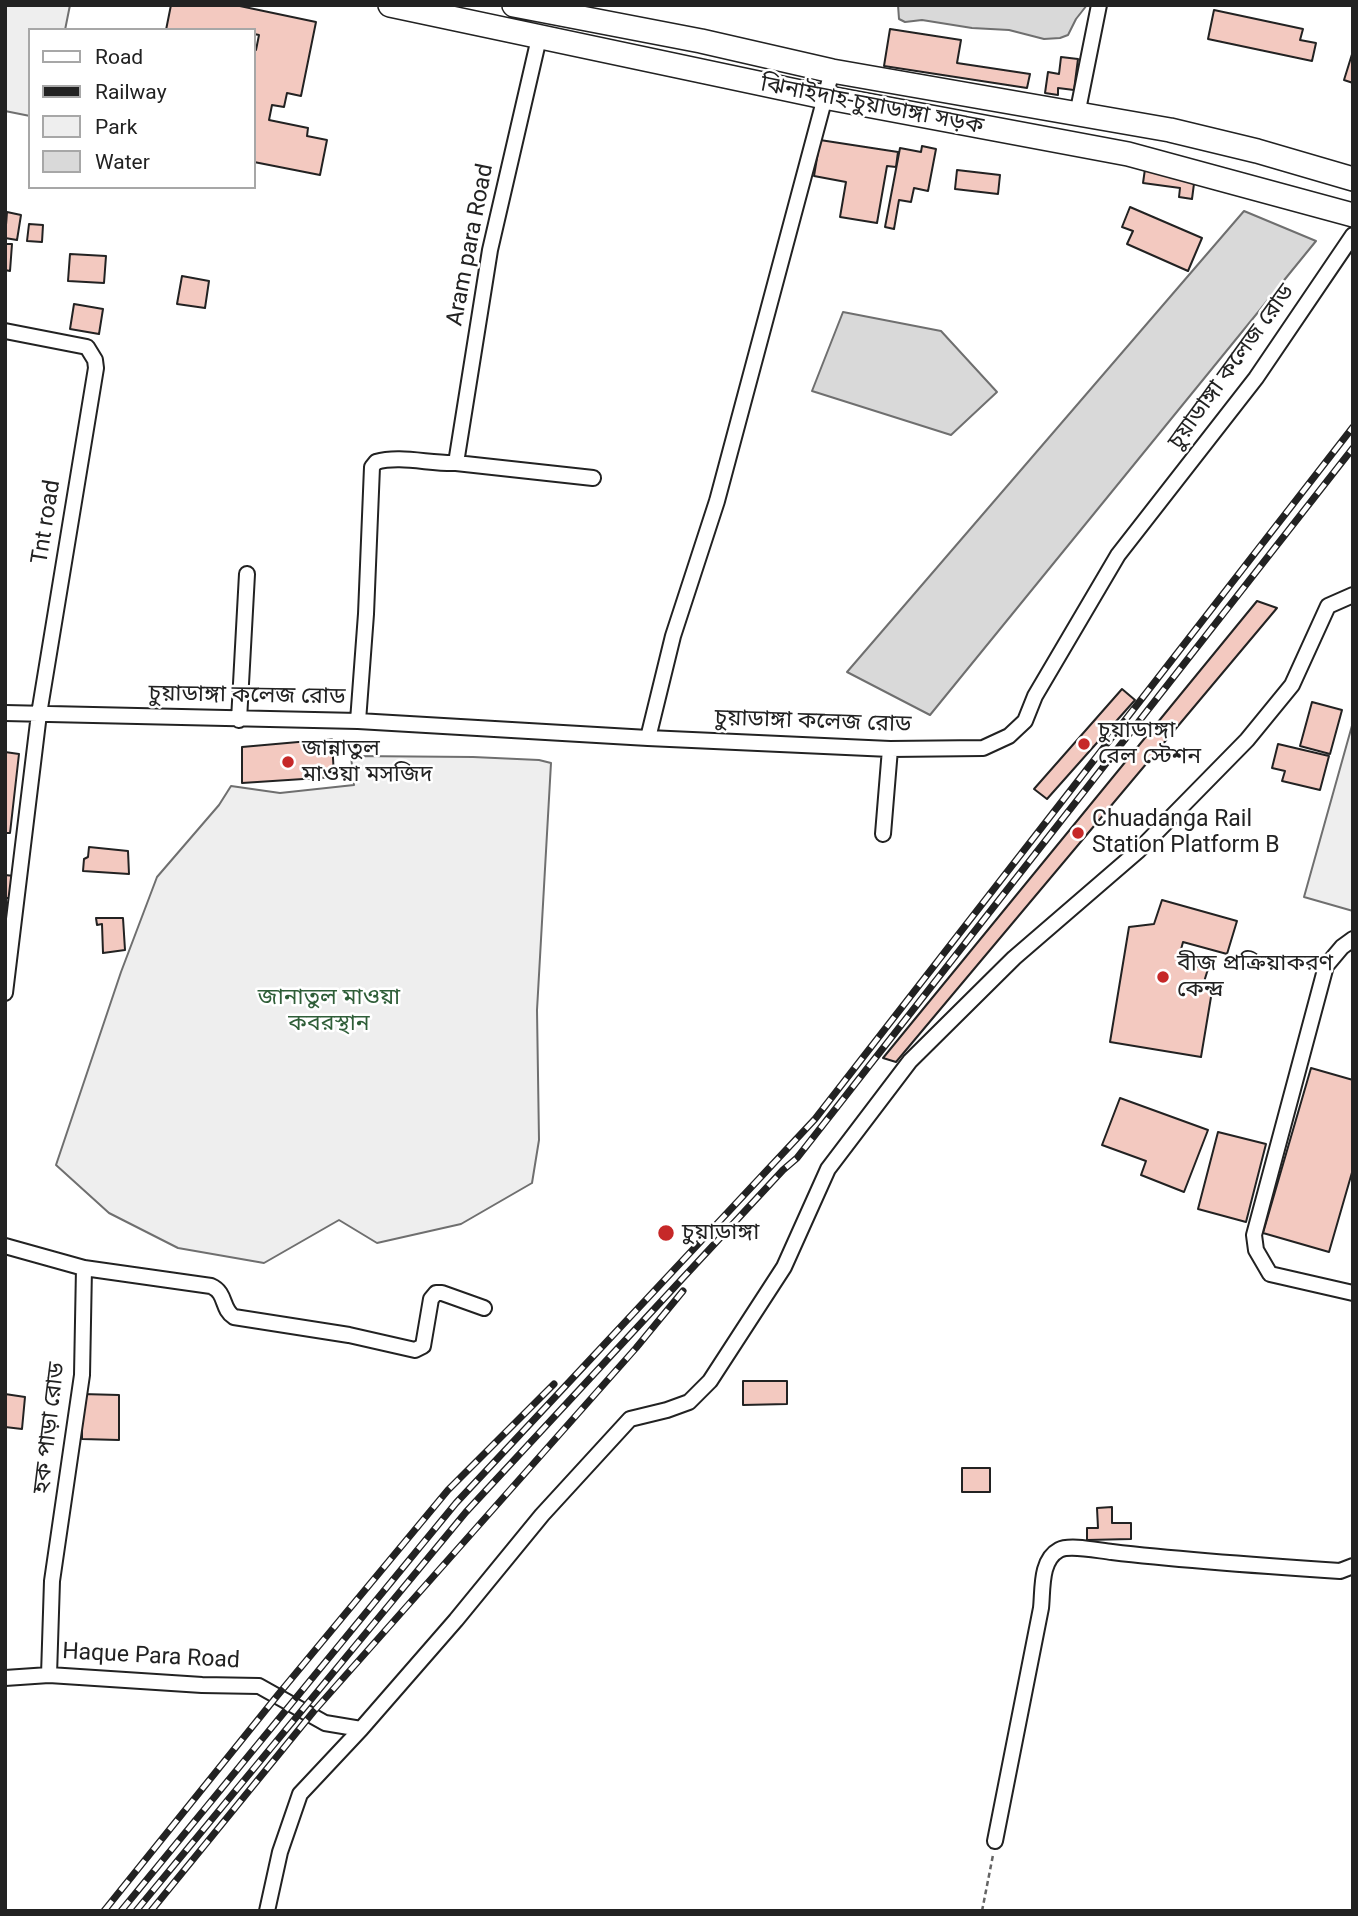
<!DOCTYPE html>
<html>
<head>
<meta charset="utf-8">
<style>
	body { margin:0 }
	#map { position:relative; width:1358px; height:1916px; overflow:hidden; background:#fff; font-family:Roboto,sans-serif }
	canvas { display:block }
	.frame { position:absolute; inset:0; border:7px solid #222; pointer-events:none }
	.legend { position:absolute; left:28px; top:28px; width:228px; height:161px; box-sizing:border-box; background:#fff; border:2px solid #a7a7a7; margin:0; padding:9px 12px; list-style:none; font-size:21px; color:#222 }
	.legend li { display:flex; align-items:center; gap:14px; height:35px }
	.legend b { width:35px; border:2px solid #a7a7a7 }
</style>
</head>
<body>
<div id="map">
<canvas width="1358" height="1916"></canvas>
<div class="frame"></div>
<ul class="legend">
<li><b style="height:9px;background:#fff"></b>Road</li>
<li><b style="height:9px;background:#222"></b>Railway</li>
<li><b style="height:19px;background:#eee"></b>Park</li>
<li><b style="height:19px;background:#d9d9d9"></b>Water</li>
</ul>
</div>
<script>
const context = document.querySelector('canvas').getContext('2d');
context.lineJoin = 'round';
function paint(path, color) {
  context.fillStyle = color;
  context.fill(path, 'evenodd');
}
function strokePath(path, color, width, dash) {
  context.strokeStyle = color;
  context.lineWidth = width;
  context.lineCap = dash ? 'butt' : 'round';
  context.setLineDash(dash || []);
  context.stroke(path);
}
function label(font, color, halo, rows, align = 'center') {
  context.font = font + ' Roboto,"Noto Sans Bengali",sans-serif';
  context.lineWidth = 5;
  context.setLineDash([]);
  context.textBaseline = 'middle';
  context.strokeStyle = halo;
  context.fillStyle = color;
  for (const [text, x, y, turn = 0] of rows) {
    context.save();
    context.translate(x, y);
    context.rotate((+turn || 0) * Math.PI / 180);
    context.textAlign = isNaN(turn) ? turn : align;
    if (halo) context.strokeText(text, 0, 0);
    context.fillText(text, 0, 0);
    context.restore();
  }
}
const green = new Path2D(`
	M5 5H70L65 30H30V116L5 111Z
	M1353 722V911L1304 897Z
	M351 756 473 757 539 760 551 763 537 1010 539 1140 532 1183 461 1224 377 1243 339 1220 264 1263 178 1248 109 1213 56 1165 121 972 157 877 219 805 231 786 280 793 354 785Z`);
paint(green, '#eee');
strokePath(green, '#6f6f6f', 2);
const water = new Path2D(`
	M898 5H1087L1076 19 1068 35 1060 38 1044 39 1009 30 972 28 922 20 905 22 899 19Z
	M1244 211 1316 241 930 715 847 672Z
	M843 312 941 331 997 392 951 435 812 391Z`);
paint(water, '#d9d9d9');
strokePath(water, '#6f6f6f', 2);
const building = new Path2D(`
	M171 5H235L316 22 301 96 287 93 284 107 272 105 269 120 308 128 307 136 327 140 320 175 254 162V50H256L259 35 254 34V30H166Z
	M1214 10 1303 29 1300 40 1316 43 1312 61 1208 39Z
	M890 29 961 40 957 63 1030 74 1027 88 884 66Z
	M1353 51V83L1344 80Z
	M1061 57 1078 59 1074 90 1058 88V95L1045 93 1048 72 1059 74Z
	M820 140 898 152 896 167 887 166 877 223 840 217 846 182 814 176Z
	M922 146 936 149 928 191 914 188 911 202 899 200 894 229 885 227 900 148 921 152Z
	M1145 169 1195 176 1192 199 1179 197 1180 188 1143 183Z
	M957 170 1000 175 998 194 955 189Z
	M1130 207 1202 238 1188 271 1127 244 1133 231 1122 227Z
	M7 212 21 215 17 240 5 238Z
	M29 224 43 225 42 242 27 241Z
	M5 244H12L10 271 5 270Z
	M70 254 106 256 104 283 68 281Z
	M182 276 209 281 205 308 177 304Z
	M74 304 103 309 99 334 70 329Z
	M1257 601 1277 608 896 1062 883 1058Z
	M1122 689 1135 700 1047 799 1034 789Z
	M1312 702 1342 710 1330 754 1300 746Z
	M332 739 334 777 242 783V747Z
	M1278 744 1329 756 1320 790 1282 781 1285 771 1272 768Z
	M5 752 19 754 10 833H5Z
	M89 847 128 851 129 874 83 871 84 859 88 857Z
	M5 875 14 876 12 898H5Z
	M1162 900 1237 921 1227 954 1183 942 1178 961 1208 969 1203 985 1212 991 1201 1057 1110 1042 1129 927 1154 924Z
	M96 918H123L125 950 103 953 102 924 97 925Z
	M1311 1068 1353 1080V1169L1329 1252 1263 1233Z
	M1120 1098 1208 1130 1184 1192 1141 1175 1146 1161 1102 1145Z
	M1218 1132 1266 1144 1246 1222 1198 1209Z
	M743 1381H787V1404L743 1405Z
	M5 1394 25 1397 22 1429 5 1427Z
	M82 1394 119 1395V1440L82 1439Z
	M962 1468H990V1492H962Z
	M1112 1507V1523H1131V1539L1087 1540V1528H1098L1097 1508Z`);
paint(building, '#f3c9c0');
strokePath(building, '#222', 2);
const street = new Path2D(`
	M1077 115 1099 5
	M5 331 87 347 95 360 96 368 39 714 5 993
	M456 463 490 250 539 38
	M5 713 358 721 648 738 890 749 983 748 1009 736 1025 721 1035 696 1118 555 1256 378 1353 235
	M239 720 247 574
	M358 721 366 614 372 467 376 462C400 455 430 464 456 463L593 478
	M648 738 673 636 717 501 832 71
	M883 834 890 749
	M1353 939 1342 947 1326 966 1254 1235 1256 1250 1270 1274 1353 1293
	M5 1246 84 1268 82 1375 52 1581 49 1675
	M84 1268 211 1286C227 1293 221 1309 234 1317L349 1335 415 1350 423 1346 431 1299 436 1293H442L484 1308
	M5 1678 49 1675 202 1685 259 1686 325 1723 361 1729 456 1620 542 1515 630 1419 667 1410 689 1402 710 1381 784 1267 828 1169 910 1061 1014 958 1138 851 1247 740 1292 685 1328 606 1353 595
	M995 1841 1041 1608C1043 1590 1040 1560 1059 1550 1070 1544 1100 1551 1112 1552 1188 1561 1264 1566 1340 1571L1353 1566
	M267 1911 280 1852 300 1794 361 1729`);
const primary = new Path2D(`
	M390 5 824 97 1128 154 1353 215
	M514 5 701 41 832 71 1170 130 1257 151 1353 179`);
strokePath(street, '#222', 18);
strokePath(primary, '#222', 26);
strokePath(new Path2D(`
	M982 1911 993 1855`), '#646464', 2.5, [5, 3.5]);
strokePath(street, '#fff', 14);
strokePath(primary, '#fff', 23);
const rail = new Path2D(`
	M104 1911 277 1696 448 1490 554 1384
	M121 1911 456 1503 815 1119 1353 427
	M136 1911 466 1512 783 1170 797 1158 1353 448
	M151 1911 314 1711 636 1348 683 1291`);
strokePath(rail, '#222', 7);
strokePath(rail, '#fff', 4.5, [13]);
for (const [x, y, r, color] of [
	[1084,744,7,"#c62828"],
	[288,762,7,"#c62828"],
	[1078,833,7,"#c62828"],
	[1163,977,7,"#c62828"],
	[666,1233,9,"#c62828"]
]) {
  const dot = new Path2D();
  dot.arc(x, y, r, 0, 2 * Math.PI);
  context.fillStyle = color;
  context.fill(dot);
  strokePath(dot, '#fff', 2.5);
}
label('23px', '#222', '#fff', [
	["ঝিনাইদাহ-চুয়াডাঙ্গা সড়ক",872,106,11],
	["Aram para Road",471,245,-79],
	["চুয়াডাঙ্গা কলেজ রোড",1232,367,-54],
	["Tnt road",47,522,-81],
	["চুয়াডাঙ্গা কলেজ রোড",247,696,1],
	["চুয়াডাঙ্গা কলেজ রোড",813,722,2],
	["হক পাড়া রোড",50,1428,-83],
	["Haque Para Road",151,1657,3]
]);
label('23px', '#222', '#fff', [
	["চুয়াডাঙ্গা",1098,731],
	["রেল স্টেশন",1098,757],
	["জান্নাতুল",302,749],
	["মাওয়া মসজিদ",302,775],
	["Chuadanga Rail",1092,820],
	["Station Platform B",1092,846],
	["বীজ প্রক্রিয়াকরণ",1177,964],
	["কেন্দ্র",1177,990],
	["চুয়াডাঙ্গা",682,1233]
], 'left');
label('23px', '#2f5e38', '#fff', [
	["জানাতুল মাওয়া",329,998],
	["কবরস্থান",329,1024]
]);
</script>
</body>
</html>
